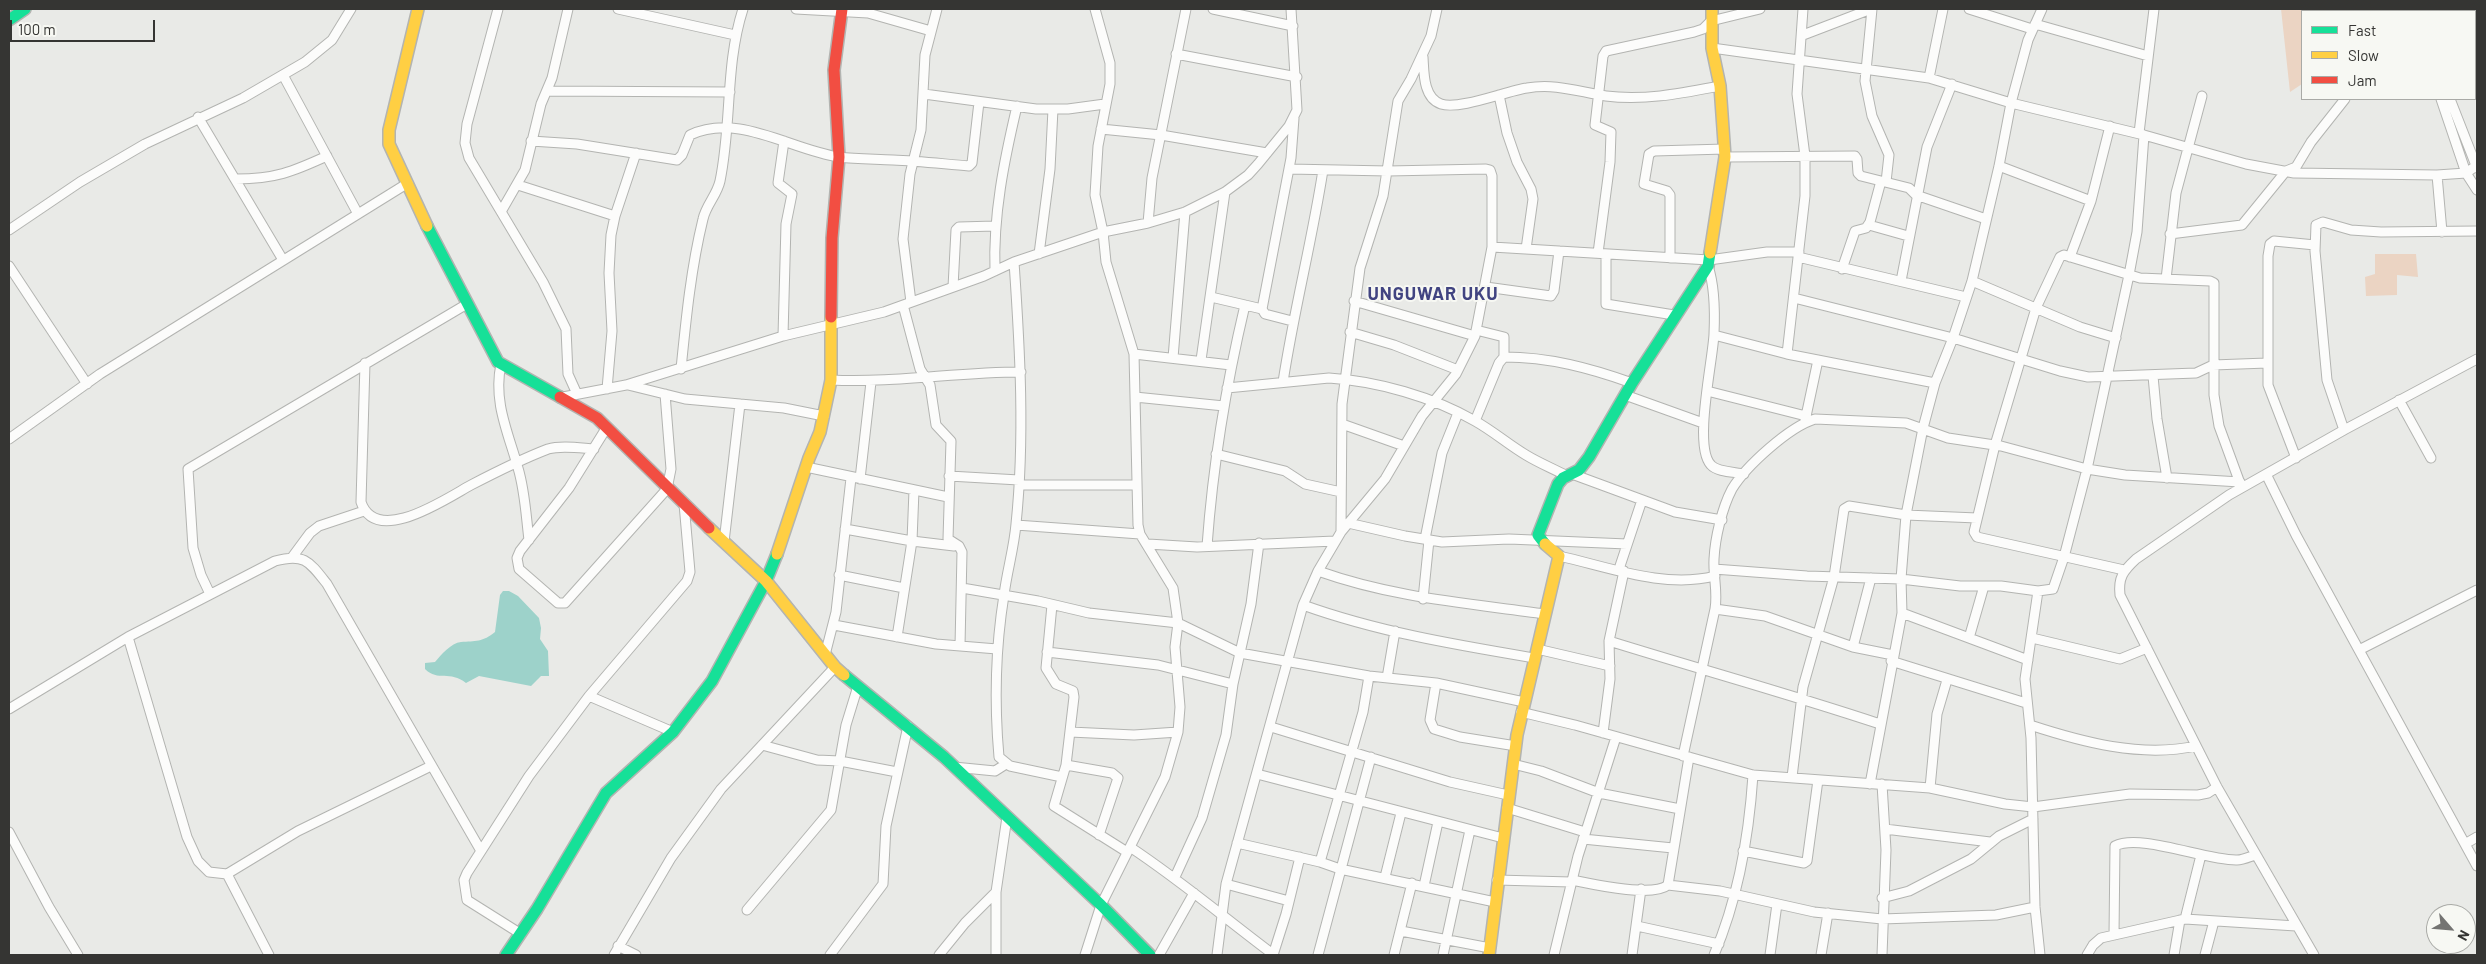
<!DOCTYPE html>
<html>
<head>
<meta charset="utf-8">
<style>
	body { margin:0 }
	#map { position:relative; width:2486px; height:964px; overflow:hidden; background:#e9eae7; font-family:Barlow,sans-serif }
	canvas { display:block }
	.frame { position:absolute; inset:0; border:10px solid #353533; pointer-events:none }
	.legend { position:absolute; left:2301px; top:10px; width:175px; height:90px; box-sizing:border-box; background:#f7f8f3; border:1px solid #a9aaa6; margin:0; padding:6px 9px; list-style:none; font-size:15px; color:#353533 }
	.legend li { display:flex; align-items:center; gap:10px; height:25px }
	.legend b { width:25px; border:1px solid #a9aaa6 }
	.north { position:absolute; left:2426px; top:904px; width:50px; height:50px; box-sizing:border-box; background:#f7f8f3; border:1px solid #a9aaa6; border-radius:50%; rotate:117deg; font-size:14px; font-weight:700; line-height:20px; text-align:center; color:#353533 }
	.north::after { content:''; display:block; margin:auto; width:18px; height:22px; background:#747472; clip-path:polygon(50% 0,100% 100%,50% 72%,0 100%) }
	.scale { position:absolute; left:10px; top:20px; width:145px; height:22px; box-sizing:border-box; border:2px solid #353533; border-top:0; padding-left:6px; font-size:15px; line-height:18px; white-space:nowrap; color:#353533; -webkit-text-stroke:4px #f7f8f3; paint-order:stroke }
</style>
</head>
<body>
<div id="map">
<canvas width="2486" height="964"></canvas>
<div class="frame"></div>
<ul class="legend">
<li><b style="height:6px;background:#16e098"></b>Fast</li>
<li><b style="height:6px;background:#ffcf43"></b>Slow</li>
<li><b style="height:6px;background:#f24e42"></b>Jam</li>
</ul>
<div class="north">N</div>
<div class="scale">100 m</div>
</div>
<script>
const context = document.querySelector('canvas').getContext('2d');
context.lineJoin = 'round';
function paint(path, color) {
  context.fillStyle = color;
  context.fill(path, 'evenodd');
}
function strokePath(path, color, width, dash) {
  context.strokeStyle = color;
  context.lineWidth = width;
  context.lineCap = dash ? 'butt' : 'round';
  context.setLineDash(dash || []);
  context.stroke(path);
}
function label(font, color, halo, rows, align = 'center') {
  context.font = font + ' Barlow,sans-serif';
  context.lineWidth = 4;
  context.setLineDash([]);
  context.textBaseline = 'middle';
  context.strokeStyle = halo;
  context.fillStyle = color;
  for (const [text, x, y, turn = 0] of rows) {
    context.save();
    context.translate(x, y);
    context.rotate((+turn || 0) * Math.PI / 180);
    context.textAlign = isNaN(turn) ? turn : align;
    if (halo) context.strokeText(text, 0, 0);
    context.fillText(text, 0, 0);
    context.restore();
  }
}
paint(new Path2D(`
	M2281 9H2396L2397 11H2302V84L2290 92Z
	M2375 254H2416L2418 277 2397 275V295L2366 296 2365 277 2375 274Z`), '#ebd4c3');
paint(new Path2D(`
	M503 591H509L518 596 539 618 541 628 540 639 548 651 549 676H541L531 686 479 676 466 683C450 670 438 682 425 669V663L435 662C441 655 451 643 461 642 475 641 483 642 495 632L500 595Z`), '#9dd2ca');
const street = new Path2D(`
	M498 9 467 124 465 143 469 158 543 282 566 329 568 374 577 394
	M618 9 735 35
	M796 9 868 13 931 31
	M1213 9 1293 26
	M1872 9 1865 81 1872 116 1889 155 1886 182
	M1969 9 2032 29
	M2412 9 2413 11
	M2421 9 2422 11
	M2035 24 2148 56
	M1803 35 1871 9
	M1712 48 1929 78 2011 103 2144 135 2246 164 2294 173 2437 175 2466 173 2476 166
	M1176 54 1297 77
	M1423 57C1424 72 1423 98 1441 104 1460 110 1506 91 1527 88 1556 83 1579 92 1606 96 1645 101 1683 93 1720 86
	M283 75 358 214
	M1929 78 1943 9
	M547 91 730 92
	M924 94 1036 109H1068L1105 104
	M1499 95 1507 133 1517 162 1531 189 1533 199 1526 249
	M2441 99 2466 173 2477 190
	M2450 99 2477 168
	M198 117 283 260
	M1101 129 1161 135 1267 153
	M2139 133 2154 9
	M531 141 577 144 677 160 682 155 690 135C738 112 791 150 839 157 856 159 875 159 893 160 918 161 944 164 969 166L972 163 979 102
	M1725 157 1855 156 1857 159 1858 173 1861 176 1909 188 1916 195 1986 219
	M1999 166 2091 201
	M1289 169 1388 171 1486 169 1490 170 1492 176V247L1475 336 1456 374 1422 416 1385 479 1341 532 1318 571 1303 605
	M2437 175 2442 232
	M236 179C275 179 292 172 327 156
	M518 185 615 216
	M502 210 525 170 541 104 552 78 568 9
	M1148 223 1152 178 1186 9
	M1869 225 1908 236
	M9 230 80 182 145 144 243 98 305 62 332 40 351 9
	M2170 234 2242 225 2286 171 2296 167 2311 142 2345 99
	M1492 247 1709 260 1767 252H1799
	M1598 253 1610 162 1611 132 1595 125 1603 56 1606 51 1694 32 1703 29 1711 21 1760 9
	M1039 254 1050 169 1053 109
	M1606 254V304L1674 315
	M1798 257 1966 297
	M2070 257 2091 201 2110 126
	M1670 258V195L1667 191 1644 184 1649 154 1654 151 1725 149
	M1014 262C1020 349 1025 437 1016 524 1014 548 1007 571 1004 595 995 651 994 701 999 757L1010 766 1062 777
	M9 266 87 384
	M1708 266C1715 287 1715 312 1714 334 1713 360 1693 447 1711 465 1717 472 1735 472 1744 474
	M1842 269 1855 231 1866 228 1870 222 1881 181
	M995 271C993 215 1004 161 1017 106
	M2166 279 2176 193 2202 96
	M1901 281 1927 147 1952 84
	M1972 281 2080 327 2116 338
	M953 287 956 230 959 227 995 226
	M1486 287 1551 296 1554 291 1559 251
	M1211 297 1262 309
	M1794 298 1953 338 2060 371 2088 377 2196 373 2213 365 2267 363
	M1354 301 1475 336
	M911 302 903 239 910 174 921 130 925 55 937 9
	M903 305 920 369 930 385 936 425 951 441 948 539 959 546 962 552 960 646
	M1292 321 1265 314 1262 309 1291 158 1294 118
	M1476 330 1504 337V357
	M1350 332 1394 345 1458 370
	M1714 335 1787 354 1935 383
	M783 336 786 224 792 194 778 183 784 141
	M1134 354 1231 365
	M1787 354 1805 196V156L1797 94 1803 9
	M1173 358 1185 212
	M1201 360 1225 192
	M365 363 361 502C376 547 447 498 471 485 496 472 522 459 548 449 561 445 580 448 594 449
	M501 364C493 402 508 432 518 468 525 491 526 516 529 540
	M681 369C686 319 691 268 703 219 706 205 717 195 720 181 732 123 725 65 743 9
	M2153 376 2157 419 2167 478
	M831 380C895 383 957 372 1021 372
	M1283 382C1294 310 1312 241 1323 170
	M628 385 685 399 784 408 824 416
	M1227 388 1329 378C1377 381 1433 397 1475 421 1493 431 1509 445 1526 455 1539 463 1554 469 1567 476
	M607 389 612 331 609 273 611 235 615 216 636 153
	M1707 391 1806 416
	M1625 395 1703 423
	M563 397 626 385 783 336 884 312 984 276 1014 262 1103 232 1148 223 1185 212 1225 192 1248 175 1258 164 1289 126 1297 110 1291 9
	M1135 397 1224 406
	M2399 400 2431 458
	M1475 421 1499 363 1504 357C1549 357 1590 368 1632 383
	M1805 421 1818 360
	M1342 424 1404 446
	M607 427 569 488 520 551 517 558 519 569 558 603H565L667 489 671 469 665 394
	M2344 430 2327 380 2315 251 2316 225 2323 222 2351 230 2381 232 2477 231
	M9 439 100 374 408 183
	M1216 454 1285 471 1305 484 1341 492
	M2296 458 2268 385V256L2270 244 2274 241 2315 245
	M806 467 948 497
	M1572 474 1675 512 1722 520
	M949 476 1019 480
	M2267 476 2296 535 2477 866
	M860 479 871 382
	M1019 485H1137
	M1348 523 1405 536 1442 542 1509 539 1627 544
	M1016 525 1140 534
	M845 529 912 541 954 546
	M1341 531 1342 404 1360 268 1383 196 1398 101 1411 79 1431 36 1437 9
	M1425 539 1442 453 1458 413
	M724 542 740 404
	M1148 544 1197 547 1335 541
	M1207 546C1213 464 1226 385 1245 305
	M293 556 310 533 319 526 364 511
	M1559 556C1609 567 1664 589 1715 576
	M1619 569 1642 500
	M1714 569 1807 576 1901 579 1960 586H2001L2038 591 2053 589 2064 557 2087 469 2129 275 2137 232 2144 135
	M2124 570 1977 537 1974 532 1995 445 2036 308 2060 257 2064 255 2140 278 2210 281 2214 283V395L2219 426 2241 486
	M1318 571C1394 598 1467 603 1545 614
	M839 575 904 588
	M962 588 1038 601 1089 613 1178 623 1240 653 1369 676 1436 683 1524 702
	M2038 591 2025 679 2031 738 2035 907 2040 955
	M210 594 201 575 193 548 188 469 467 304
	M1423 599 1429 540
	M1052 605 1046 668 1056 684 1073 691 1074 697 1066 765 1054 806 1127 852
	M1715 609 1765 616 1853 647 1893 655
	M1902 613 2028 660
	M834 625 936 644 997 649
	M128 637 187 837 198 861 209 872 227 874 298 831 431 766
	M897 637 912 541 914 490
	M1969 638 1984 586
	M2032 638 2120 659 2147 648
	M1609 641C1699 669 1790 694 1880 724
	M1853 647 1871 578
	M1537 649 1610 666
	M2359 650 2477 590
	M1047 652 1158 665 1233 684
	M825 655 836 612 851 478
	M1891 661 2026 703
	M1387 678 1395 631
	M1436 683 1430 720 1434 729 1460 737 1516 746
	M589 696 673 732
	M9 709 128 637 275 561C304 553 309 561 327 584L481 851
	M1521 712 1575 725 1753 775 1930 788 2005 804 2033 807 2130 794 2198 795 2208 793 2217 787
	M2030 725C2082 742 2141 758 2196 746
	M1271 727 1450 782 1508 795
	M1070 732 1134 735 1178 732
	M1603 733 1610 679 1609 641 1624 571
	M762 745 817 760 840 761 897 772
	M1683 756 1715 609C1718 592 1713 576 1714 559 1715 538 1722 508 1732 489 1746 466 1789 427 1815 419L1906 423 1948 438 2001 446 2087 469 2125 475 2240 482
	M1513 764 1541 771 1599 793 1680 809
	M1066 765 1112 773 1118 778 1099 835
	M954 767 995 771 1006 764
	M1257 774 1503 838
	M1792 777 1803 687 1834 577 1844 509 1849 506 1906 515 1977 518
	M1870 784 1902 613 1901 579 1906 515 1923 428 1935 383 1953 338 1972 281 1999 166 2011 103 2028 40 2042 9
	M1930 788 1937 714 1947 680
	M1507 808 1585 832
	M1885 829 1990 842
	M9 832 49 907 78 955
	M1583 839 1673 848
	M1237 843 1320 862 1340 869 1495 902
	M2465 844 2477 837
	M1130 847C1180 880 1226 919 1274 955
	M1743 851 1804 863 1807 861 1818 780
	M1320 862 1363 712 1369 676
	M227 874 269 955
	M1175 877 1202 818 1226 735 1233 684 1251 604 1259 543
	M1385 877 1401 813
	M1497 880 1571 882
	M1572 880C1592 884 1652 898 1668 885L1689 757
	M1226 884 1289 901
	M1668 885 1720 891 1814 912 1882 919 1996 915 2035 907
	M1424 886 1438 822
	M1882 898 1909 891 1971 859 1999 836 2033 819
	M747 910 831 810 846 725 858 686
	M2185 919 2201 855
	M1637 926 1719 944
	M1401 931 1490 948
	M521 934 467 900 464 880 467 873 529 776 589 696 687 581 690 572 684 504
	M2114 935 2115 846C2140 833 2207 861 2237 860 2243 860 2249 857 2255 855
	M618 946 636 955
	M614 955 671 858 721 789 835 667
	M830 955 883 884 886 826 908 726
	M939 955 965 923 996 892 1007 817
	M996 955V892
	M1085 955 1101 905 1165 777 1178 732 1180 707 1175 647 1178 623 1173 588 1140 534 1138 525 1134 354 1106 262 1103 232 1095 195 1098 146 1110 84V63L1095 9
	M1159 955 1194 893
	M1217 955 1226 884 1303 605C1378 632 1457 645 1534 658
	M1273 955 1286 914 1300 857
	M1318 955 1371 757
	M1394 955 1412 883
	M1443 955 1470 830
	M1554 955 1578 856 1616 737
	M1632 955 1641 889
	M1714 955C1738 899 1749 835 1753 775
	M1770 955 1777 904
	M1821 955 1828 913
	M1882 955 1886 850 1882 784
	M2087 955 2093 945 2101 938 2185 919 2296 926
	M2174 955 2180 920
	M2205 955 2214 921
	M2314 955 2217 787 2120 595C2118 578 2123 571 2136 559L2229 495 2344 430 2477 359`);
const fast = new Path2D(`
	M9 20 25 9
	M427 226 498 362 560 397
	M1545 544 1538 535 1558 484 1563 478 1579 470 1589 457 1632 383 1708 266 1710 253
	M844 675 944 757 1101 905 1150 955
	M506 955 537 909 606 793 673 732 712 681 766 581 777 554`);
const slow = new Path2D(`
	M418 9 389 130V144L427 226
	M1710 253 1725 157 1720 86 1712 48V9
	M709 528 766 581 835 667 844 675
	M777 554 809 458 820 432 831 380V317
	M1489 955 1517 735 1559 556 1545 544`);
const jam = new Path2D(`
	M831 317 832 238 839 157 834 70 842 9
	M560 397 597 418 709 528`);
strokePath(street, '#b3b4b1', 11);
strokePath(fast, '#b3b4b1', 14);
strokePath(slow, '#b3b4b1', 14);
strokePath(jam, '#b3b4b1', 14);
strokePath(street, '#fcfcfb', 9);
strokePath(fast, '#16e098', 11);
strokePath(slow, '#ffcf43', 11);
strokePath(jam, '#f24e42', 11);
context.letterSpacing = '1px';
label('bold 18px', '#414481', '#f7f8f3', [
	["UNGUWAR UKU",1433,294]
]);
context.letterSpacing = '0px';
</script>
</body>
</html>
